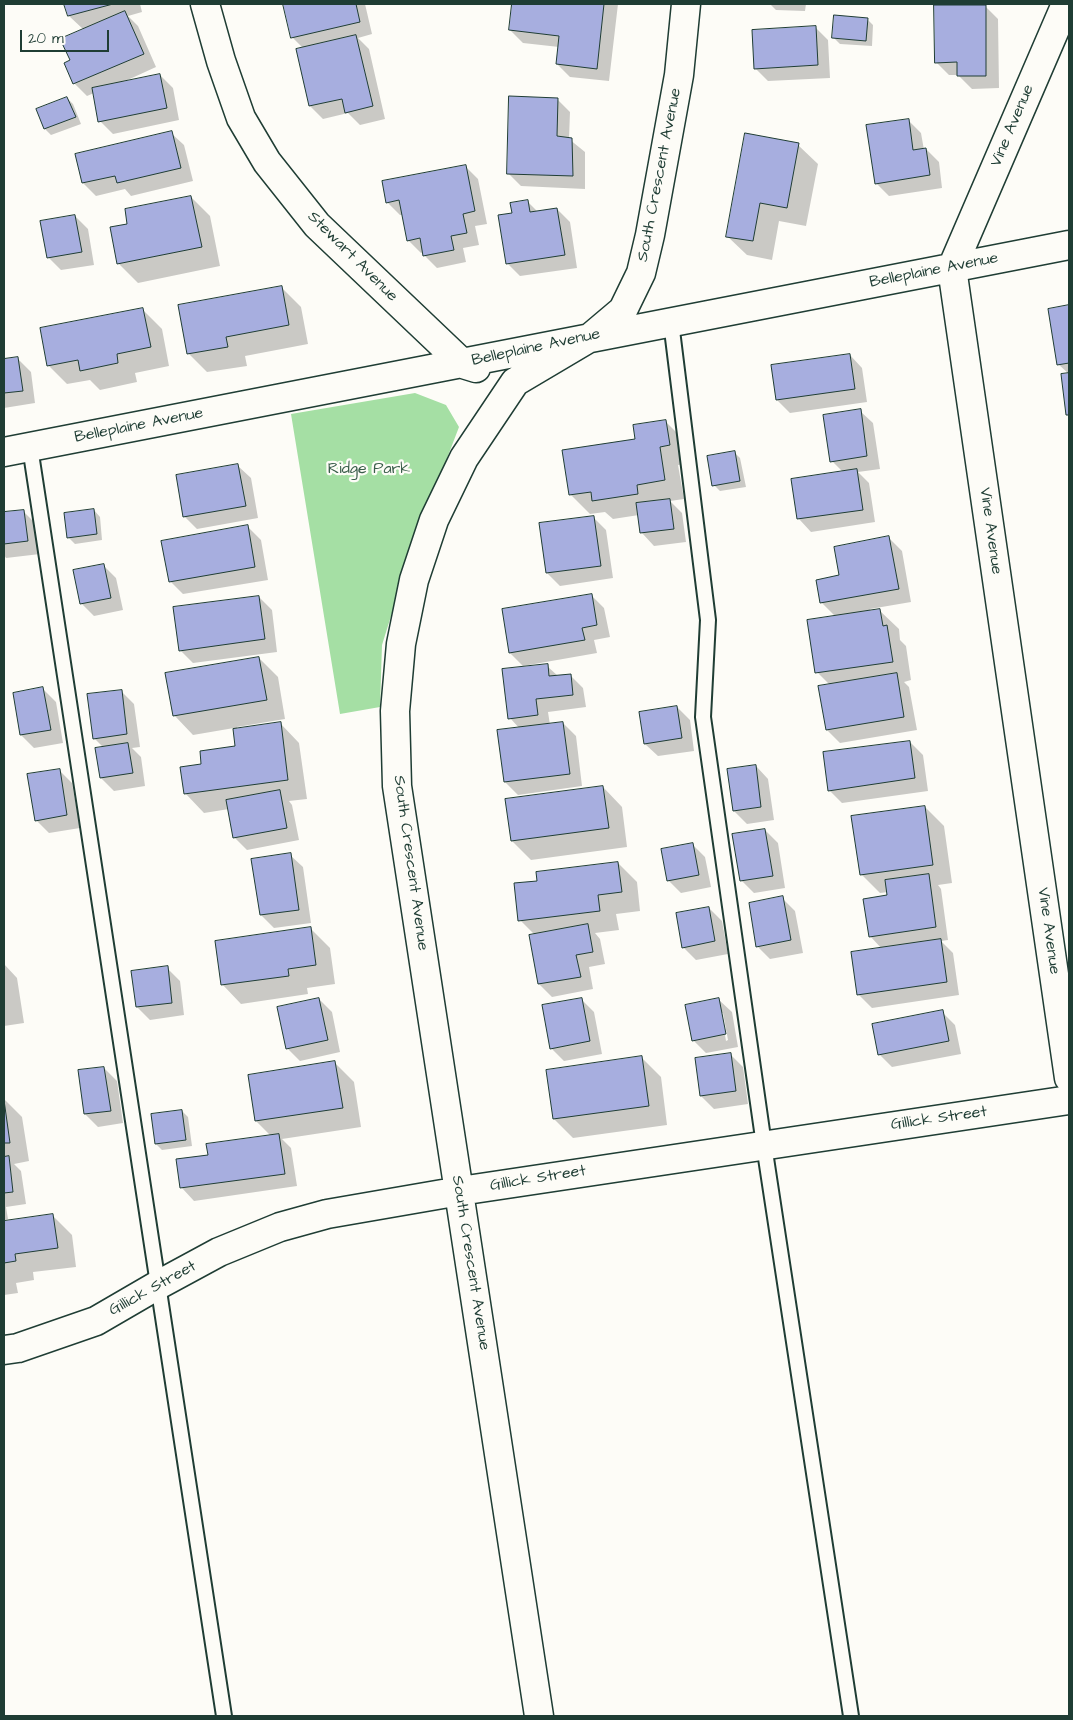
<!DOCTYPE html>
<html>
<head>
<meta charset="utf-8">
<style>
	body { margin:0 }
	#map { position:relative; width:1073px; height:1720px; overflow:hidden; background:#fdfcf7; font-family:"Architects Daughter",sans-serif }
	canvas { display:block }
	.frame { position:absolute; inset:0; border:5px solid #1f3d34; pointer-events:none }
	.scale { position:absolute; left:20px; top:30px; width:89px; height:22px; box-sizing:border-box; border:2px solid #1f3d34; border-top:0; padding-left:6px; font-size:15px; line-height:18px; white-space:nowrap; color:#1f3d34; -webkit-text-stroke:4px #fdfcf7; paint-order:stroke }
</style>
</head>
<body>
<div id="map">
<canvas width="1073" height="1720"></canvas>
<div class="frame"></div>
<div class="scale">20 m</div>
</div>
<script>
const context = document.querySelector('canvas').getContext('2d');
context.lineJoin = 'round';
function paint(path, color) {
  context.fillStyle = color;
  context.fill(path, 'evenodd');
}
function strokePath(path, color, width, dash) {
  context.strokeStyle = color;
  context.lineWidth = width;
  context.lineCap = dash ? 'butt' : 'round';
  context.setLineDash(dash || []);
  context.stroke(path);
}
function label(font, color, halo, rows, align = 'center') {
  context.font = font + ' "Architects Daughter",sans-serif';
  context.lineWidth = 4.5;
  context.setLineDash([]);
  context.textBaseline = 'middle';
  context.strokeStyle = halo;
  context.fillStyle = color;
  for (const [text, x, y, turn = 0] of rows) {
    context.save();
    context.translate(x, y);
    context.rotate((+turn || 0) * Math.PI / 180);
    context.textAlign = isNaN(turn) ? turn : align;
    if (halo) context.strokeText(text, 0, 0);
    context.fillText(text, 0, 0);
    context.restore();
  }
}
paint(new Path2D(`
	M415 393 446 405 459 427 410 555 382 645 380 707 340 714 291 414Z`), '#a5dfa4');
paint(new Path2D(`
	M66 4H140L142 12 128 16 138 26 156 67 121 83 160 75 173 88 179 120 113 134 100 121 94 93 87 96 74 83 71 61 84 30 69 16Z
	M284 4H365L372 34 358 38 369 49 385 119 360 125 348 113 323 119 310 106 297 50 304 49 292 37Z
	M513 4H618L609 81 570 77 557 64 559 47 523 43 510 30Z
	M770 4H806L805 11 776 10Z
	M985 6 998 19 999 88 972 89 958 75H949L936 62Z
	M867 19 873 25 872 46 840 44 834 38Z
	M815 27 828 40 830 78 768 81 755 68Z
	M67 98 73 104 81 124 51 135 45 129 38 109Z
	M557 99 570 112 569 139 585 152V189L521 186 508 173Z
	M908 120 921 133 924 150 926 149 939 162 942 188 889 196 876 183Z
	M171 133 184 145 193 181 131 196 125 189 96 196 83 183 76 155Z
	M798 145 818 164 806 226 779 221 772 260 747 255 727 236Z
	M465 166 478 179 487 224 475 226 479 245 463 248 466 262 437 268 424 255 423 252 421 253 408 240 403 215H400L387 202Z
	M191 197 210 216 220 266 138 283 118 263 129 225Z
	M527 201 538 212 557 209 570 222 577 268 520 276 507 263 513 214Z
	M75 216 88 229 94 265 61 270 48 257Z
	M282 288 301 307 308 344 245 356 247 366 207 372 188 353Z
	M1069 307V416L1068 415 1069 374 1058 364 1049 310Z
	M143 310 162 329 169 366 135 373 137 382 100 390 90 380 67 384 48 365Z
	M850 355 862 368 867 402 790 413 777 400Z
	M18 359 31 372 35 403 4 408V361Z
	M860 411 873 423 880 469 858 472 869 483 875 522 811 532 799 519 793 480 843 472 832 461Z
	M665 421 684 440 688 464 678 465 684 499 670 501 682 513 686 542 654 546 642 533 639 515 613 519 605 512 590 514 571 495 564 451 636 440Z
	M734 452 740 458 746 487 720 491 714 485Z
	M238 466 251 478 258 518 197 529 184 516Z
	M94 510 100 517 102 540 75 544 68 537Z
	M23 511 36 524 40 554 6 558 4 555V514Z
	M593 517 606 530 613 578 560 586 547 573Z
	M248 527 261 540 268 580 183 594 170 581Z
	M889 538 902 551 911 602 870 609 871 611 879 610 899 629 900 640 906 646 911 680 904 682 909 687 917 730 840 743 827 730 830 685 817 672 836 617 821 602 840 576Z
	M104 566 116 578 123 610 94 616 81 603Z
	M591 595 604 608 610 637 594 640 597 653 523 666 510 653Z
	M259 597 272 610 277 652 193 663 180 650Z
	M259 658 278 677 285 719 237 727V729L280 723 299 743 307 799 289 801 292 805 299 840 247 850 234 837 229 809 204 813 185 793 203 765 237 747 234 728 193 735 174 715Z
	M547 666 558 676 570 675 583 688 586 707 548 712 550 725 563 723 576 736 582 786 518 795 505 782 520 729 510 718Z
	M43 689 56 702 63 743 34 748 21 735Z
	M121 691 134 704 140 747 132 748 141 757 145 786 114 791 101 778 104 748 94 738Z
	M677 707 690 720 694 751 658 756 645 744Z
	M910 742 923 755 928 791 842 803 829 790Z
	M756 766 768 779 774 820 747 824 734 811Z
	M59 770 72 783 80 828 49 833 36 820Z
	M603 787 622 807 627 847 531 860 512 841Z
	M925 807 944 826 952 883 938 885 941 889 948 940 941 941 953 953 959 995 872 1008 859 995 882 949 870 936 888 897V892L880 893 861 874Z
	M765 830 778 843 785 888 754 893 741 880Z
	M692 844 705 857 711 887 681 893 668 880Z
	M290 855 303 867 311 923 274 928 261 915Z
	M618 863 637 882 640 911 616 914 619 930 595 933 600 939 605 964 589 967 593 989 552 997 539 984 535 935 520 920 539 882Z
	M782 898 795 911 803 953 770 959 757 946Z
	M709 908 722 921 728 954 696 960 683 947Z
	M310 928 330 948 335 984 307 988 308 994 241 1004 222 984Z
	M4 964 17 978 24 1023 4 1026Z
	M167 968 180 981 184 1015 150 1020 137 1007Z
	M319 999 332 1012 340 1052 300 1061 287 1048Z
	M581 999 594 1012 602 1054 564 1061 551 1048Z
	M719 1000 732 1012 738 1047 706 1053 693 1040ZM721 1013H723L728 1040 726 1041Z
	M942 1012 955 1025 961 1054 892 1067 879 1054Z
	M730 1054 743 1067 748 1104 714 1109 701 1096Z
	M642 1058 661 1077 667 1125 573 1138 554 1119Z
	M335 1063 354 1082 361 1127 282 1139 291 1148 297 1186 194 1201 182 1188 209 1156 271 1136 256 1121Z
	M104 1068 117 1081 123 1123 98 1127 85 1114Z
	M4 1099 22 1117 29 1161 14 1164 21 1171 26 1204 6 1207 8 1219 4 1220Z
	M182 1111 188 1117 192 1146 162 1150 156 1144Z
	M53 1216 72 1235 76 1267 33 1272 34 1280 16 1283 18 1293 4 1295V1223Z`), '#0003');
const building = new Path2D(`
	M64 4H113L68 16Z
	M283 4H356L360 22 291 38Z
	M512 4H604L597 69 556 64 559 36 509 30Z
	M934 5H986V76H957V62L935 63Z
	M125 11 144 54 73 84 64 63 70 60 60 39Z
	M834 15 868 18 866 41 832 38Z
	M816 26 818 65 754 69 752 30Z
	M356 35 373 106 345 113 342 99 309 106 296 49Z
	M160 74 167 108 98 122 92 88Z
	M509 96 558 98 557 136 572 138 573 176 507 174Z
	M67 97 76 117 44 129 36 109Z
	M909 119 913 150 926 148 930 175 875 184 866 125Z
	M172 131 181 168 117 183 115 176 82 183 75 154Z
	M745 133 799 143 787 208 760 203 753 241 726 237Z
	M466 165 475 211 463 214 467 233 451 236 454 250 423 256 420 238 407 241 399 200 386 203 382 181Z
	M191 196 202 247 117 264 110 227 127 224 125 209Z
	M528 200 530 212 557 208 565 255 506 264 498 215 512 213 510 203Z
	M75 215 82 252 47 258 40 221Z
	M282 286 289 325 226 337 228 347 187 354 178 305Z
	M1069 305V363L1057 365 1048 309Z
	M143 308 151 347 117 354 118 363 80 371 78 360 47 366 40 328Z
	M850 354 855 389 776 400 771 365Z
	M18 357 23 391 4 393V359Z
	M1069 373V415H1066L1061 374Z
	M861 409 867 456 830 462 823 415Z
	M666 420 670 445 660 447 665 480 637 485 638 494 592 501 591 492 569 495 562 450 635 439 633 425Z
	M735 451 740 481 712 486 707 456Z
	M238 464 246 506 183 517 176 475Z
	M857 469 863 510 797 519 791 479Z
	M670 499 674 529 640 533 636 503Z
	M94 509 97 534 67 538 64 513Z
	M24 510 28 541 4 544V512Z
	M594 516 601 566 546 573 539 523Z
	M248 525 255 567 169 582 161 541Z
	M889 536 899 589 820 603 816 580 839 575 834 547Z
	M104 564 111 598 80 604 73 570Z
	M592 594 597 625 582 628 585 640 509 653 502 609Z
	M259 596 265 639 179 651 173 607Z
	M880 609 883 626 887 625 893 662 815 673 807 620Z
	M259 657 267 700 173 716 165 673Z
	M548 664 549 676 571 674 573 695 536 699 538 715 508 719 502 669Z
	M897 673 904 717 826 730 818 686Z
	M43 687 51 730 20 735 13 693Z
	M122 690 127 734 93 739 87 694Z
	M677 706 682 738 644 744 639 712Z
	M281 722 288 780 184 794 180 767 201 764 200 751 235 746 233 729Z
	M563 722 570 774 504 782 497 730Z
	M910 741 915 778 828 791 823 752Z
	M128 743 133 773 100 778 95 748Z
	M756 765 761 807 733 811 727 769Z
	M60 769 67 815 35 821 27 774Z
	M603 786 609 828 511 841 505 799Z
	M280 790 287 828 233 838 226 800Z
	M925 806 933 865 860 875 851 816Z
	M765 829 773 876 740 881 732 834Z
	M693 843 699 875 667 881 661 849Z
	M291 853 299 910 260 915 251 859Z
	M618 862 622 892 598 895 600 911 518 921 514 883 537 881 536 872Z
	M929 874 936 927 869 937 863 899 887 895 885 880Z
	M783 896 791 940 756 947 749 903Z
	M709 907 715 941 682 948 676 913Z
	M588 924 593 952 576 955 581 977 538 984 529 935Z
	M311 927 316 965 288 969 289 976 221 985 215 941Z
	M941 939 947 982 857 995 851 952Z
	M168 966 172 1003 136 1007 131 971Z
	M319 998 328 1040 286 1049 277 1007Z
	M582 998 590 1041 550 1049 542 1005Z
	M719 998 726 1034 692 1041 685 1005Z
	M943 1010 949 1041 878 1055 872 1024Z
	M731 1053 736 1091 700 1096 695 1058Z
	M642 1056 649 1106 553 1119 546 1070Z
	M335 1061 343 1108 255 1121 248 1075Z
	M104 1067 111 1111 84 1114 78 1070Z
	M4 1100 10 1143H4Z
	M182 1110 186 1140 155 1144 151 1114Z
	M279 1134 285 1174 180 1188 176 1159 208 1155 206 1144Z
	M9 1156 13 1192 4 1193V1157Z
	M53 1214 58 1248 15 1254 16 1261 4 1263V1221Z`);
paint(building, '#a7aedf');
strokePath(building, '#1f3d34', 1);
const service = new Path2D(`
	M671 322 708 620 703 717 764 1145 851 1716
	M30 447 224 1716`);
const minor = new Path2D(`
	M205 4 221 61 241 118 267 162 317 225 463 364 476 368
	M1066 4 952 268 1069 1078
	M4 452 1069 245
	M4 1350 18 1348 96 1321 158 1285 219 1252 280 1227 327 1214 460 1191 1069 1100
	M539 1716 397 786 395 711 401 644 414 580 434 520 464 458 515 382 591 337 623 310 641 273 650 235 679 75 686 4`);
strokePath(service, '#1f3d34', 18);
strokePath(minor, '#1f3d34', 31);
strokePath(service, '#fdfcf7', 14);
strokePath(minor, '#fdfcf7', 28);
label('16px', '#1f3d34', '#fdfcf7', [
	["Vine Avenue",1013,126,-67],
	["South Crescent Avenue",660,175,-79],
	["Stewart Avenue",352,257,45],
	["Belleplaine Avenue",934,271,-11],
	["Belleplaine Avenue",536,348,-12],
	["Belleplaine Avenue",139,426,-11],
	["Vine Avenue",990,531,82],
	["South Crescent Avenue",410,863,82],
	["Vine Avenue",1048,931,82],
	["Gillick Street",939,1119,-8],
	["Gillick Street",538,1179,-9],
	["South Crescent Avenue",470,1263,81],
	["Gillick Street",153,1289,-29]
]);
label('16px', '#3a5d4a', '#fdfcf7', [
	["Ridge Park",369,470]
]);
</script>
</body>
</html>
